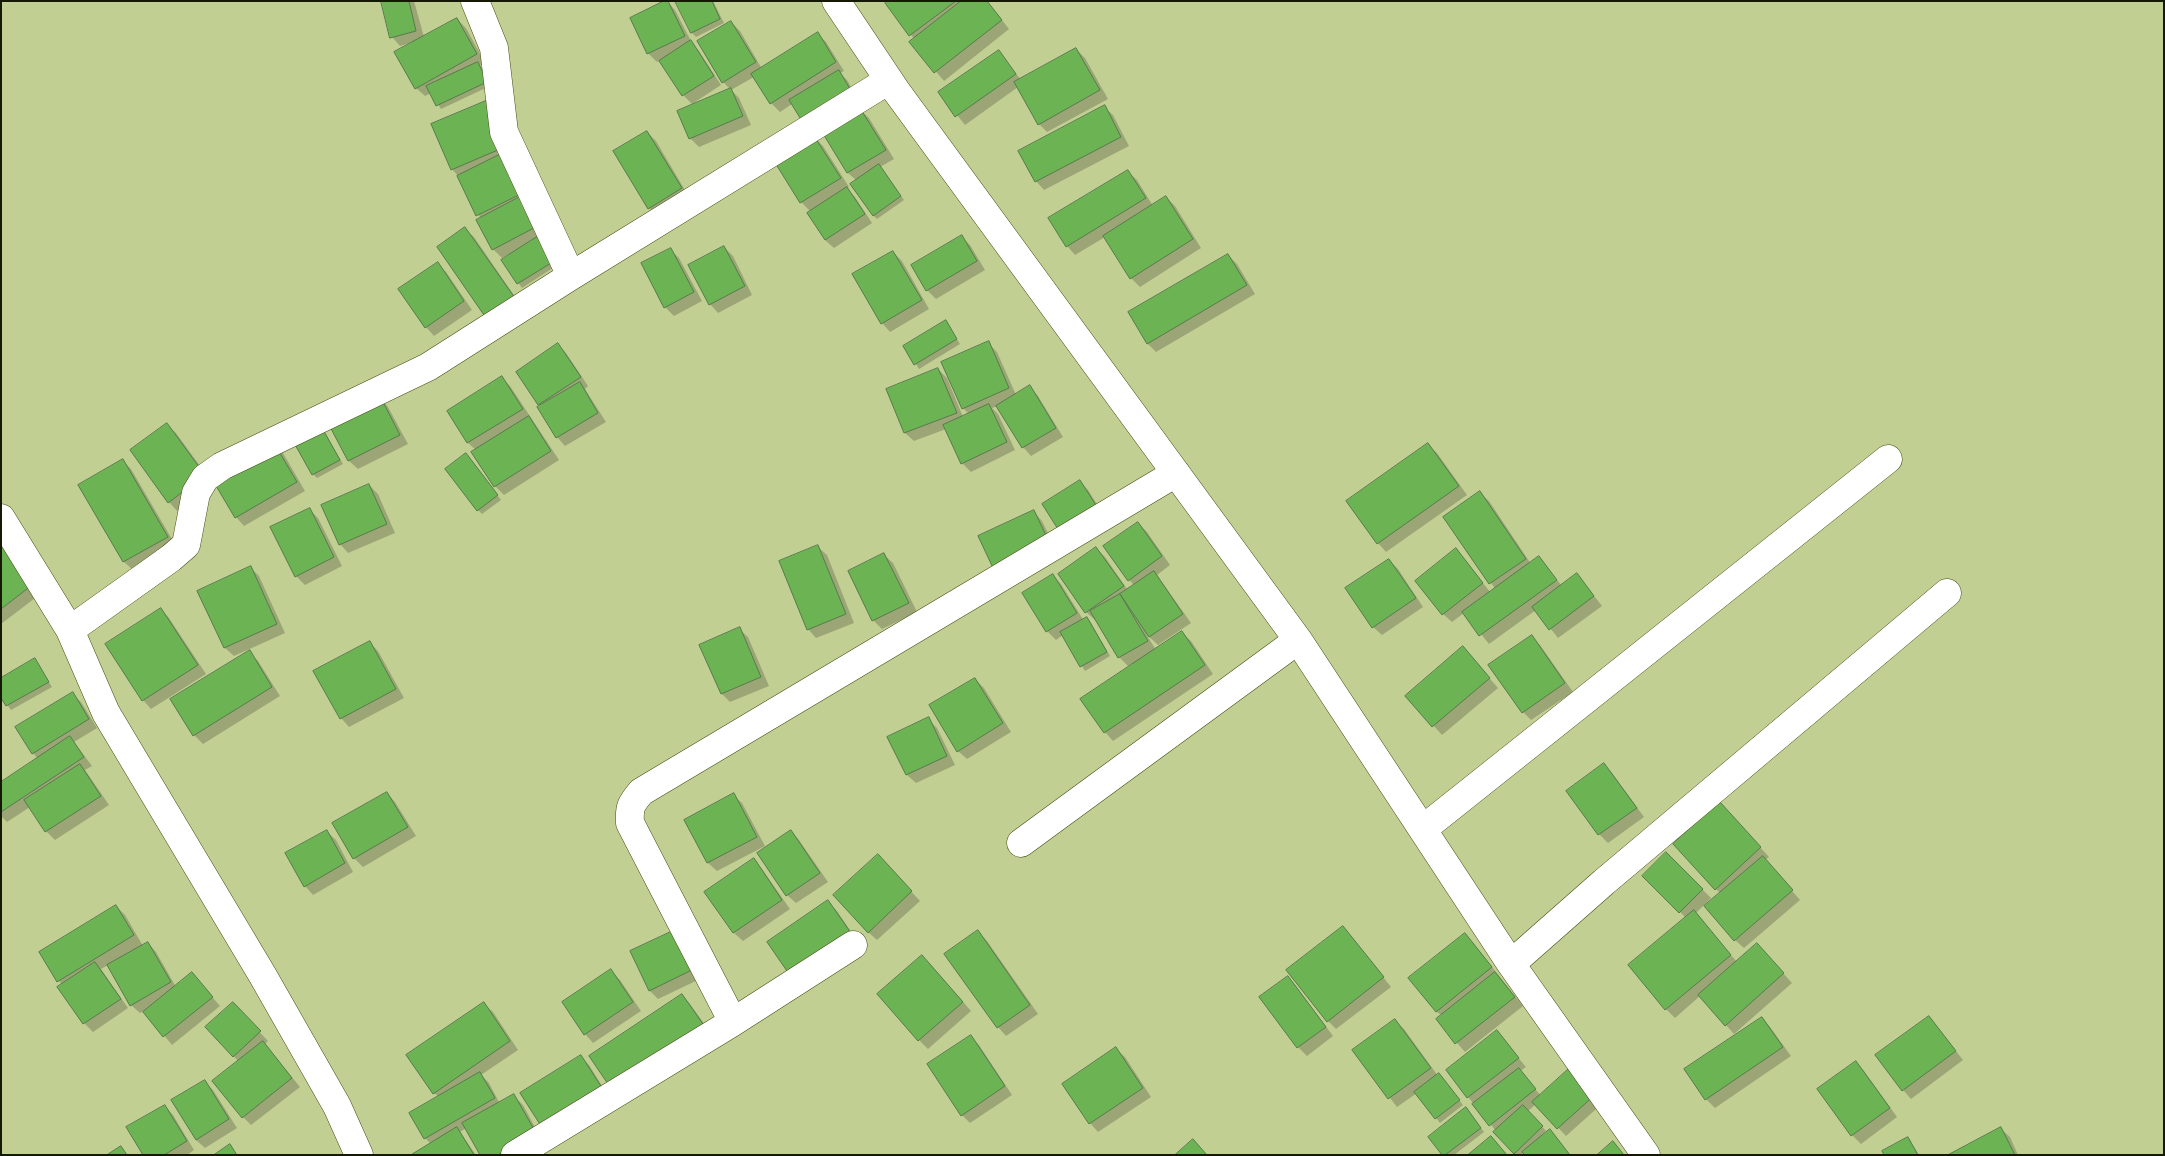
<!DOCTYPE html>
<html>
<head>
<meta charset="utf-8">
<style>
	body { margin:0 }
	#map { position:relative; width:2165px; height:1156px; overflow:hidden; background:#c2cf93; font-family:"Roboto Condensed",sans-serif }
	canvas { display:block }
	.frame { position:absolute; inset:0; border:2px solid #151903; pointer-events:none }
</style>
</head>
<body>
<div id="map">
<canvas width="2165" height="1156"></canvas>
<div class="frame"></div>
</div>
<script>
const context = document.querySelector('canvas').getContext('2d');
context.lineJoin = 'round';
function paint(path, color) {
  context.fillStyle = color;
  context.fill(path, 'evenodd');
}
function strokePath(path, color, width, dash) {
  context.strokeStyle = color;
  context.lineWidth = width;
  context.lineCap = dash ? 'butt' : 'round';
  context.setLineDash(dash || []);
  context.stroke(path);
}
paint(new Path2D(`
	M382 1H414L424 37 457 19 466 28 485 63 480 65 490 86 441 109 431 93 425 96 416 88 413 42 400 46 392 37Z
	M667 1 675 10 692 43 699 51 721 85 692 104 683 95 660 60 657 62 648 53Z
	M677 1H713L724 23 696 37 692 33Z
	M889 1H987L1009 29 944 81 911 42 915 40 886 4Z
	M731 22 740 31 762 69 818 34 826 42 844 71 840 73 847 80 861 105 792 104 780 112 771 103 754 77 731 90 739 98 751 125 699 147 690 138 679 111 731 90 723 82Z
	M1076 49 1085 58 1108 99 1047 132 1039 124 1018 87 965 125 940 93 999 51 1021 80Z
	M492 99 559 264 522 288 503 260 510 256 509 254 502 258 493 249 481 219 458 176 452 169Z
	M1104 107 1113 115 1129 146 1044 190 1036 181Z
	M860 110 869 118 894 159 880 167 904 200 877 219 873 215 857 181 848 173 824 132Z
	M647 132 656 141 689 197 658 216 649 208Z
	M814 137 823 146 849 187 846 188 855 197 872 223 834 248 825 240 811 212 801 202Z
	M1128 172 1137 180 1153 206 1166 197 1175 206 1201 248 1140 287 1131 278 1105 237 1075 255 1067 246Z
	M465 229 474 237 522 307 487 317Z
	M962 237 970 245 985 270 936 299 927 290Z
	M724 247 733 256 752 295 718 313 710 304Z
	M670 249 679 258 702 301 674 316 665 307Z
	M893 252 902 261 929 309 890 332 882 323Z
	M1228 255 1237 264 1255 294 1156 352 1148 344 1130 312Z
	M437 264 446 272 472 310 434 336 426 327Z
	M945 321 960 344 919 369 905 346Z
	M988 343 997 352 1016 395 1030 387 1038 396 1063 437 1031 456 1023 447 998 406 992 408 998 414 1015 450 971 472 962 463 946 429 914 441 905 433 887 389 938 369 947 378 963 417 969 414 963 408 943 363Z
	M558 345 566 353 588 386 585 389 606 422 565 446 557 437 541 406 517 372Z
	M502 378 510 386 559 460 504 495 495 486 476 450 468 443 449 411Z
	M380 398 388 407 408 444 358 469 349 461 330 424Z
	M167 425 176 433 213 484 177 511 169 502Z
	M324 431 343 464 317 478 313 474Z
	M274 445 283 453 305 491 244 526 236 517Z
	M1428 445 1437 453 1467 495 1386 552 1378 543Z
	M466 455 501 500 482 514 478 510Z
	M122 460 131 469 176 546 133 570 124 562 80 485Z
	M1080 482 1088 490 1108 522 1064 536Z
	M369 485 378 494 395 533 348 553 340 544Z
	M1480 493 1489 501 1531 564 1539 558 1562 586 1577 574 1602 606 1558 638 1536 610 1489 644 1464 613 1452 622 1443 614 1456 550 1491 593 1496 590 1445 517Z
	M309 509 318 518 342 566 305 585 296 576Z
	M1034 512 1042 521 1058 553 1004 578Z
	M1138 523 1147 532 1170 565 1157 575 1191 623 1158 645 1146 634 1156 650 1182 633 1191 641 1213 674 1113 741 1105 732 1134 665 1133 663 1128 666 1119 657 1096 619 1095 620 1086 612 1096 548 1105 557 1127 589 1134 585 1129 580Z
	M818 547 827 555 854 623 816 638 808 629Z
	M1 549 43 592 1 624Z
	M884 555 893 563 917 612 882 629 873 620Z
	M1389 560 1398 569 1423 607 1382 635 1373 627Z
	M251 568 259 576 285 633 234 656 225 648 199 591Z
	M1053 576 1061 584 1084 621 1087 619 1091 623 1110 656 1085 671 1063 635 1056 640 1047 631Z
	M161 609 169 618 206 674 151 709 143 700Z
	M739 629 748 637 769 686 730 702 722 694Z
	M1531 636 1540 645 1573 692 1531 720 1523 712Z
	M370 643 378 651 404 698 349 727 341 718Z
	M249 652 258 661 280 696 203 744 194 735Z
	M1471 657 1498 688 1442 735 1407 696Z
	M35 660 52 687 11 710 1 696Z
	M975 679 984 688 1011 732 967 759 958 751Z
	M72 694 81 702 97 728 74 742 92 766 85 770 109 805 55 840 46 831 30 807 7 822 1 816V783L38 759 33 753Z
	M928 719 937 728 955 765 916 783 907 775 889 738Z
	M1604 764 1612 773 1644 817 1608 843 1599 834 1568 791Z
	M387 793 395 802 416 836 363 867 354 858 334 824Z
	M733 795 742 803 765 846 717 871 708 863 685 821Z
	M1728 812 1769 857 1765 860 1800 900 1744 948 1735 940 1721 894 1716 889Z
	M791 831 799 840 828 882 796 903 787 895Z
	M327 832 336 840 353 872 313 895 305 886Z
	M1666 853 1711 898 1695 914 1737 962 1765 953 1792 983 1734 1034 1700 996 1675 1018 1666 1009 1686 918 1644 876Z
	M754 860 762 869 790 909 743 941 734 933 706 892Z
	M886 864 920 901 877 940 868 932Z
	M828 902 837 911 858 942 790 973Z
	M116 906 125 915 143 946 148 943 156 952 176 987 200 983 220 1006 172 1045 144 1011 140 1013 131 1005 108 965 101 969 128 1008 93 1032 84 1023 59 987 62 985 41 953Z
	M1343 927 1391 987 1336 1029 1328 1021Z
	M675 932 702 978 658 999 650 991 631 952Z
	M978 932 987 941 1038 1014 1006 1036 998 1027Z
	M1473 943 1523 1006 1465 1052 1437 1020 1442 1016 1436 1011Z
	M931 965 971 1011 928 1049 919 1040Z
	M611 971 620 980 641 1011 593 1043 585 1034Z
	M1288 977 1296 986 1333 1036 1307 1056 1298 1047 1261 997Z
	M682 995 690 1004 711 1033 620 1094Z
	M233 1004 268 1041 265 1044 300 1087 251 1125 243 1117 239 1062 207 1027Z
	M484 1004 493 1012 518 1050 481 1075 489 1083 500 1104 514 1096 523 1105 543 1142 521 1155H481L466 1128 460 1132 476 1155H413L431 1144 425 1138 439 1097 434 1093Z
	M1929 1017 1963 1060 1911 1099 1903 1090Z
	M1762 1018 1770 1027 1791 1056 1715 1108 1706 1099 1686 1069Z
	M1395 1021 1404 1029 1438 1076 1443 1079 1463 1105 1440 1123 1417 1093 1397 1107 1353 1050Z
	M1496 1031 1526 1067 1520 1071 1541 1096 1572 1067 1604 1102 1566 1136 1536 1104 1528 1111 1546 1131 1542 1135 1543 1137 1521 1155H1516L1495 1132 1496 1131 1468 1097Z
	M971 1037 979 1045 1012 1095 970 1123 962 1115Z
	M1116 1049 1125 1057 1151 1097 1098 1132 1090 1123 1063 1084Z
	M581 1057 589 1065 611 1100 544 1129Z
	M1856 1063 1864 1071 1897 1117 1861 1144 1852 1135Z
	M204 1081 213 1090 237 1128 205 1148 196 1140Z
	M165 1106 173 1115 194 1150 187 1155H144Z
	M1470 1113 1484 1132 1454 1155H1444Z
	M2001 1129 2010 1137 2018 1155H1950Z
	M1908 1138 1919 1155H1885Z`), '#0003');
const building = new Path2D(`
	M381 1H409L416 31 390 38Z
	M664 1H668L685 36 647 54 630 18Z
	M675 1H712L720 19 691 33Z
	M887 1H956L909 36 885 3Z
	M961 1H987L1002 20 934 73 909 42Z
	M457 18 477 54 415 89 394 52Z
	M731 21 756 62 722 83 697 41Z
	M818 32 836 62 770 104 751 74Z
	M691 40 714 76 682 96 659 61Z
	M1076 48 1100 90 1038 125 1014 82Z
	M999 50 1016 74 955 117 938 92Z
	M478 62 487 82 436 106 426 86Z
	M839 70 854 96 805 126 789 100Z
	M731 88 743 116 689 139 677 111Z
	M493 98 512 144 451 170 431 124Z
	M1105 105 1121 137 1035 182 1018 151Z
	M860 108 886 150 847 173 822 132Z
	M647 131 682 188 648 209 613 151Z
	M814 136 841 178 800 203 774 161Z
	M509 150 529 190 476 216 457 176Z
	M879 164 901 196 873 216 850 184Z
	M1128 170 1146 198 1066 247 1048 218Z
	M847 187 865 214 825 240 807 213Z
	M535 189 551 219 492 250 476 220Z
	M1166 196 1193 239 1130 279 1103 236Z
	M465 227 515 298 486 318 437 247Z
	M540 235 556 260 517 284 501 260Z
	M962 235 977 261 926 291 911 265Z
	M724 246 745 286 709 305 688 265Z
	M671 248 694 292 664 308 641 263Z
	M893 251 922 300 881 324 852 274Z
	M1228 254 1247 285 1147 344 1128 312Z
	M438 262 464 301 425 328 398 289Z
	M946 320 957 339 914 365 903 346Z
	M989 341 1009 388 962 409 941 362Z
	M558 343 581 377 538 405 516 372Z
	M938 368 957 413 904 433 886 389Z
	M502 376 523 409 467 443 447 411Z
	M580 382 598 413 556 438 537 407Z
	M1030 385 1056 428 1022 448 996 406Z
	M380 396 400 435 348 461 328 423Z
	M989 404 1007 442 961 464 943 425Z
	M529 416 551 451 494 487 471 452Z
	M167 423 205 475 168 503 130 450Z
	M321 426 340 460 312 475 293 441Z
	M274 443 297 482 235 518 212 479Z
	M1428 443 1459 486 1377 544 1346 501Z
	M466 453 498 495 477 511 445 469Z
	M123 459 168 537 123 562 78 485Z
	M1080 480 1101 513 1063 537 1042 504Z
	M369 484 387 524 339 545 321 505Z
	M1480 491 1526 559 1489 584 1443 517Z
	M310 508 334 557 295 577 270 527Z
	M1034 510 1050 544 994 570 978 536Z
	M1138 522 1162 556 1128 581 1103 546Z
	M6 544 36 582 1 609V548Z
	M818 545 846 614 807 630 779 561Z
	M1096 547 1124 586 1085 613 1058 574Z
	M1456 548 1483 583 1442 615 1415 581Z
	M884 553 909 603 872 621 848 571Z
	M1539 556 1557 580 1479 636 1462 612Z
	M1389 559 1416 598 1372 628 1345 588Z
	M251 566 277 624 224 648 197 591Z
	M1154 571 1183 614 1149 637 1120 594Z
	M1577 573 1594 596 1549 630 1532 607Z
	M1053 574 1077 613 1046 632 1022 593Z
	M1120 594 1148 641 1118 658 1090 611Z
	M161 608 198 665 142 701 105 644Z
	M1087 617 1107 652 1080 667 1060 632Z
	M740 627 761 677 721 694 699 645Z
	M1182 631 1205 665 1104 733 1080 699Z
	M1532 635 1565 683 1522 713 1488 665Z
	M370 641 396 689 340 719 313 671Z
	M1463 646 1490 678 1432 727 1405 696Z
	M250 650 272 687 193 736 170 699Z
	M35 658 49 682 6 706 1 698V678Z
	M975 678 1003 723 957 752 929 705Z
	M73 692 89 719 32 754 15 727Z
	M929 717 947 756 906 775 887 737Z
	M70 736 84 757 1 812V782Z
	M1604 763 1637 808 1598 835 1566 791Z
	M80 764 101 796 45 832 24 800Z
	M387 792 408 827 353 859 332 823Z
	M734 793 757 837 707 863 684 820Z
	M1720 802 1761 847 1715 890 1673 844Z
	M327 830 345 863 304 887 285 853Z
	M791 830 820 873 786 896 757 853Z
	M1666 852 1703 889 1679 913 1642 876Z
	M878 854 912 891 868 933 833 895Z
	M1763 856 1793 890 1734 941 1704 906Z
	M754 858 782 900 733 933 704 892Z
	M828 900 851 933 789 974 767 942Z
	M116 905 134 935 57 982 39 952Z
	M1694 910 1731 955 1665 1010 1628 965Z
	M1343 926 1384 977 1327 1022 1286 970Z
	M675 930 694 969 649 991 630 951Z
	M978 930 1030 1005 997 1028 944 954Z
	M1465 933 1492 967 1436 1012 1408 978Z
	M148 942 171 982 130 1006 107 965Z
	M1757 943 1784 973 1725 1026 1698 995Z
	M922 955 963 1002 918 1041 877 994Z
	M95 962 121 999 83 1024 57 987Z
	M611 969 633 1002 584 1035 562 1002Z
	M192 972 213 997 163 1037 143 1012Z
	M1495 972 1515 997 1455 1044 1436 1019Z
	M1288 976 1326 1027 1297 1048 1259 997Z
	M682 994 703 1024 610 1087 589 1056Z
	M233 1002 261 1031 233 1057 205 1027Z
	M484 1002 510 1041 433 1094 406 1055Z
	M1929 1016 1956 1051 1902 1091 1875 1055Z
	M1762 1017 1783 1047 1705 1100 1684 1069Z
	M1395 1019 1431 1068 1388 1099 1352 1050Z
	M1497 1030 1519 1058 1467 1098 1446 1070Z
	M971 1035 1005 1086 961 1116 927 1064Z
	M263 1041 292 1078 242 1118 212 1081Z
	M1116 1047 1143 1088 1089 1124 1062 1084Z
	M581 1055 604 1091 543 1129 520 1093Z
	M1856 1061 1890 1108 1851 1136 1817 1089Z
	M1572 1066 1597 1093 1557 1129 1532 1102Z
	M1519 1068 1536 1089 1489 1126 1472 1104Z
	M480 1072 495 1098 424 1139 409 1113Z
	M1439 1073 1460 1100 1435 1119 1414 1092Z
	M205 1080 229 1119 196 1140 171 1100Z
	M514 1094 536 1133 498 1155H480L462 1123Z
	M165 1105 187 1141 164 1155H143L126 1127Z
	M1523 1105 1543 1126 1514 1154 1493 1132Z
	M1466 1107 1481 1128 1445 1155H1442L1428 1137Z
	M457 1127 474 1155H411Z
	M2001 1127 2015 1155H1948Z
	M1550 1129 1570 1155H1525L1522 1152Z
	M1491 1136 1507 1155H1468Z
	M1908 1137 1918 1155H1884L1882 1151Z
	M1193 1139 1207 1155H1175Z
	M1613 1141 1624 1155H1597Z
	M230 1144 237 1155H214Z
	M121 1146 127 1155H107Z`);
paint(building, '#6cb354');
strokePath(building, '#567a4b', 1);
const street = new Path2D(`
	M475 1 494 48 504 132 571 276
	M836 1 897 92 1298 640 1511 964 1646 1155
	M1 518 70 630 106 713 263 976 337 1106 359 1155
	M70 630 171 558 186 545 196 493 205 478 222 466 428 367 571 276 889 80
	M1423 829 1888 459
	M1021 843 1298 640
	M853 945 733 1022 630 823C629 807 631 804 641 792L1176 473
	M1511 964 1604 882 1947 593
	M515 1155 733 1022`);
strokePath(street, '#434c12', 29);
strokePath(street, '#fff', 28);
</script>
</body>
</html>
